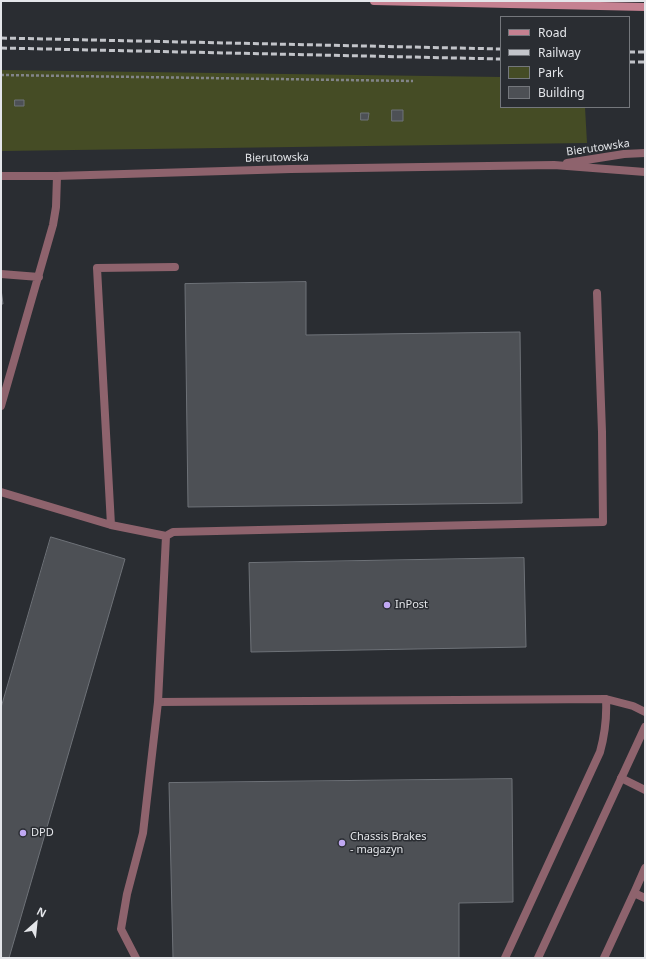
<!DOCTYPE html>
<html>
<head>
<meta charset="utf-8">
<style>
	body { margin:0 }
	#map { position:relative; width:646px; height:959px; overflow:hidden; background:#2a2d32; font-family:"Noto Sans",sans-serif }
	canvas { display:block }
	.frame { position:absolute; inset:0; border:2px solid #e4e6ea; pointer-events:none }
	.legend { position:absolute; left:500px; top:16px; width:130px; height:92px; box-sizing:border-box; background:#2a2d32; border:1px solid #74777c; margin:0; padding:5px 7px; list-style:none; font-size:12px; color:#e4e6ea }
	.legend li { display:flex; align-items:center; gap:8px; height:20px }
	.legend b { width:20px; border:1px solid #74777c }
	.north { position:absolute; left:16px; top:903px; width:40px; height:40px; -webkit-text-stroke:3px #2a2d32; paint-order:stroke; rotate:27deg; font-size:11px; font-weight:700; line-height:16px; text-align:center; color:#e4e6ea }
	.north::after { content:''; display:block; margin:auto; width:14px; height:18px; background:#e4e6ea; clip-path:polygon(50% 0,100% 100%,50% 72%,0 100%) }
</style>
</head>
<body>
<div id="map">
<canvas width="646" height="959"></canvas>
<div class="frame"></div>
<ul class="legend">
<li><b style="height:5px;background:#c58191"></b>Road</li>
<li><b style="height:5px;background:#c2c4c9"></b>Railway</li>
<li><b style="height:11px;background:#454c25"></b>Park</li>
<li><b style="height:11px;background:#4d5055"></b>Building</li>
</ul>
<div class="north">N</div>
</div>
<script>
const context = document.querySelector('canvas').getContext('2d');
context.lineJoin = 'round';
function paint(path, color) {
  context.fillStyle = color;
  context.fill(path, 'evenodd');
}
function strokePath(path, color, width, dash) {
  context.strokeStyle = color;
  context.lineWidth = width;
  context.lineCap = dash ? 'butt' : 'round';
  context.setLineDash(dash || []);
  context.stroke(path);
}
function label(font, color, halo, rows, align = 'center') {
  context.font = font + ' "Noto Sans",sans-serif';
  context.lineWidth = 3;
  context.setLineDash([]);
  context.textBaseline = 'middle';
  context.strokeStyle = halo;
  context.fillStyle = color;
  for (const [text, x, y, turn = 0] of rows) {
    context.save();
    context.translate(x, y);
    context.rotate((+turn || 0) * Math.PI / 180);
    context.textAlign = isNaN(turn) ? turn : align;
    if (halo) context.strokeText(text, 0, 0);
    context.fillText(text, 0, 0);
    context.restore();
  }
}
paint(new Path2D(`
	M1 70 501 77V107H585L587 143 1 151Z`), '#454c25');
const building = new Path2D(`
	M15 100H24V106H15Z
	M392 110H403V121H392Z
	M361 113H369L368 120H361Z
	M306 282V335L520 332 522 503 188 507 185 284Z
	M1 289 3 304H1Z
	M51 537 125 559 9 958H1V708Z
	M524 558 526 647 251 652 249 563Z
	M512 779 513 902 459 903V958H173L169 783Z`);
paint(building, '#4d5055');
strokePath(building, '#6e7278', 1);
strokePath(new Path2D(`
	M1 75 413 81`), '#828489', 2.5, [3, 2]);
strokePath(new Path2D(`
	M1 274 39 277
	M1 406 53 225 56 207 57 176
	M1 492 111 525 166 536 158 702
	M111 525 97 268 175 267
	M166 536 173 532 603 522 602 432 597 293
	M606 699 633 706 645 712
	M621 778 645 790
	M634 893 645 868
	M136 958 121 929 127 894 143 833 158 702 606 699C607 718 605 734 600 752L505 958
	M604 958 634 893 645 898`), '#8e636d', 8);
strokePath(new Path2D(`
	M567 163 624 154 645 153
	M1 176H57L291 169 554 165 645 172
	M538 958 645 727`), '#8e636d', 8);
strokePath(new Path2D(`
	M374 1 645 7`), '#c58191', 8);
strokePath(new Path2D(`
	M1 38 501 49
	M1 48 501 59
	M629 52H645
	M629 62H645`), '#c2c4c9', 3, [6, 3]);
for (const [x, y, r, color] of [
	[387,605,4,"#c0a8f3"],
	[23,833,4,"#c0a8f3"],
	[342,843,4,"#c0a8f3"]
]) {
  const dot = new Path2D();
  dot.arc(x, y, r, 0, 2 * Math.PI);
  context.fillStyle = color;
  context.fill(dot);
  strokePath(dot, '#2a2d32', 1.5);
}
label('11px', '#e4e6ea', '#2a2d32', [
	["Bierutowska",598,148,-8],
	["Bierutowska",277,158,-1]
]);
label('11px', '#e4e6ea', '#2a2d32', [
	["InPost",395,605],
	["DPD",31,833],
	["Chassis Brakes",350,837],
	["- magazyn",350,850]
], 'left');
</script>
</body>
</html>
